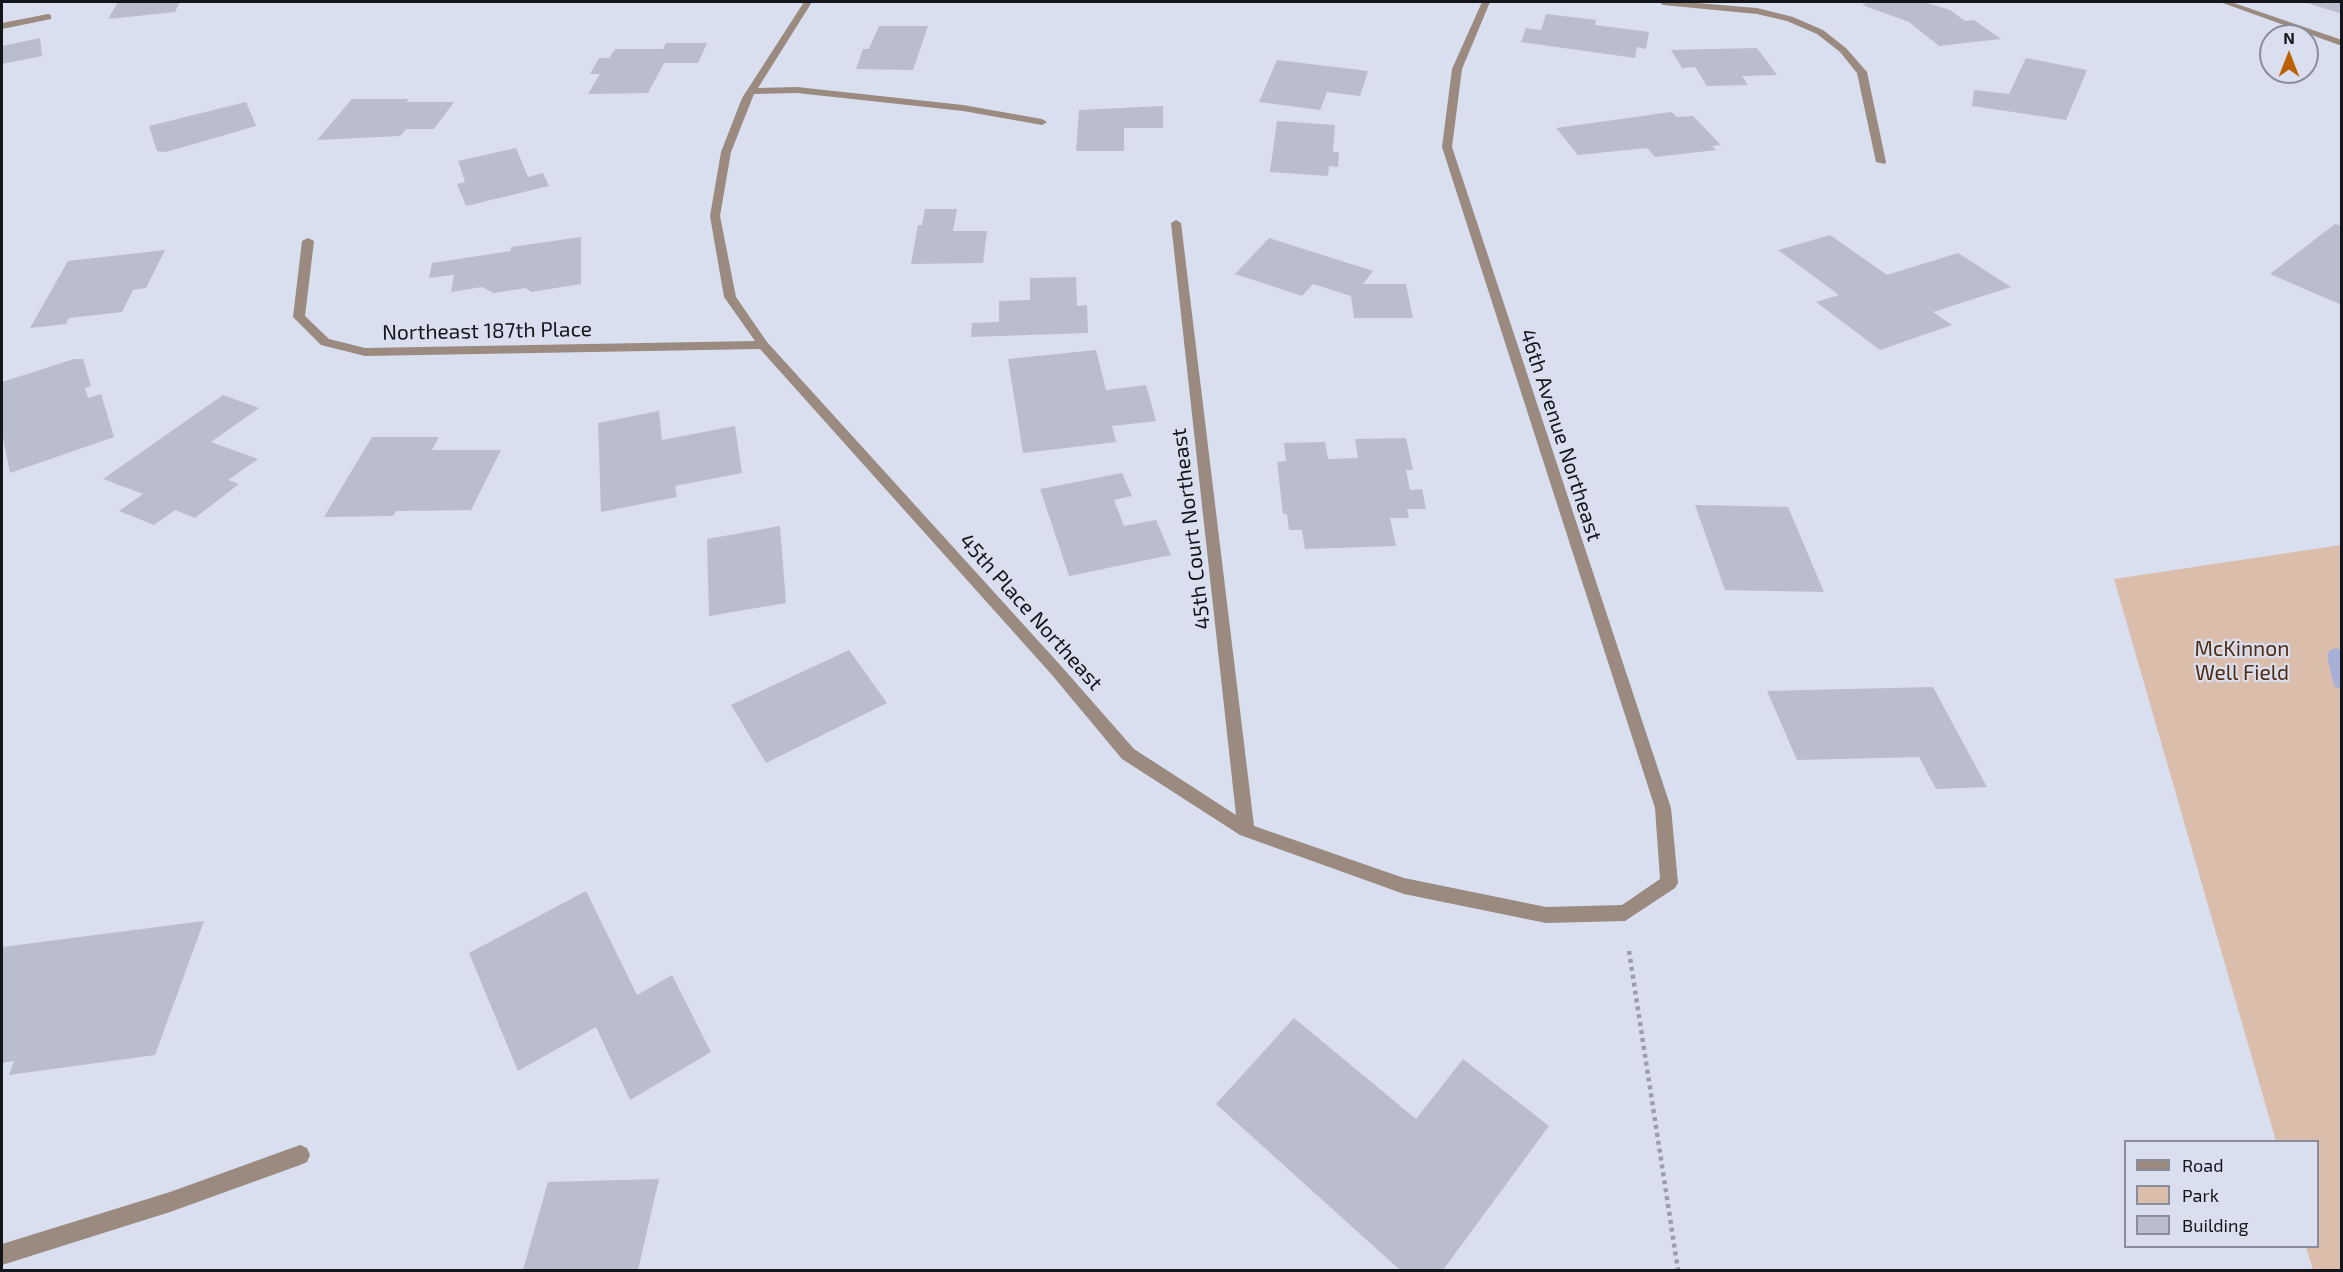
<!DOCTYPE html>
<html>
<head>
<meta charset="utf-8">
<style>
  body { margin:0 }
  #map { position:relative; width:2343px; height:1272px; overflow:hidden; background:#dadff0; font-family:"Exo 2",sans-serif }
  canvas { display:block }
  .frame { position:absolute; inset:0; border:3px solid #13151a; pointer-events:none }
  .legend { position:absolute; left:2124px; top:1140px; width:195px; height:108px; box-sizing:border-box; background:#dadff0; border:2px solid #8a8e9a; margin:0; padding:8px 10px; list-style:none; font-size:18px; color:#13151a }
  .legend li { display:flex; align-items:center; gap:12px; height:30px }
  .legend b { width:30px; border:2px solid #8a8e9a }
  .north { position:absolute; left:2259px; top:24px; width:60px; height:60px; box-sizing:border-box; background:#dadff0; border:2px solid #8a8e9a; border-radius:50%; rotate:0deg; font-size:16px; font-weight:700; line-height:24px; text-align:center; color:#13151a }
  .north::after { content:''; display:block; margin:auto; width:21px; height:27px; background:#bb6003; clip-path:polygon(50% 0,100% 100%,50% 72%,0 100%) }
</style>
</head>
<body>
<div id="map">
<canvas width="2343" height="1272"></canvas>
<div class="frame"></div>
<ul class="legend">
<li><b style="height:8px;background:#9a8a7f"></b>Road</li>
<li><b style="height:16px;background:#dabdab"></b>Park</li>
<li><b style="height:16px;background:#b9bdcd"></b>Building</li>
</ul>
<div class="north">N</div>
</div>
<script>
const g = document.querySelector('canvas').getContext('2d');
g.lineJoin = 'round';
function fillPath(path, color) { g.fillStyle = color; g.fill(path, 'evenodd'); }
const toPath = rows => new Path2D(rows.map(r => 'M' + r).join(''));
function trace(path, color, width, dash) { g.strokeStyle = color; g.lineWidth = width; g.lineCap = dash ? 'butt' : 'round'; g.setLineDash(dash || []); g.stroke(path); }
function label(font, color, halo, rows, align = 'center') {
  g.font = font + ' "Exo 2",sans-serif'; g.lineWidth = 4.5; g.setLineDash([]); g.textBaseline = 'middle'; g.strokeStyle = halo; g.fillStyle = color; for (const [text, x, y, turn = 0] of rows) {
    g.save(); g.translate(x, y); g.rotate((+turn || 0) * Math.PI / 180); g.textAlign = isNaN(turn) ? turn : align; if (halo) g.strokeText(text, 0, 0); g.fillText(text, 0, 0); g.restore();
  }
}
fillPath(toPath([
  [2341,545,2342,1270,2313,1270,2306,1247,2318,1246,2318,1142,2276,1141,2114,579]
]), '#dabdab');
fillPath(toPath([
  [2336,648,2342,650,2342,689,2335,687,2333,682,2327,655,2330,650,2336,648]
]), '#a7b1d8');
fillPath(toPath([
  [118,2,180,2,175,12,108,19],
  [1869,2,1924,2,1950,10,1965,21,1974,20,2001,39,1939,46,1909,22,1862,5],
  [2304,2,2342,2,2342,14],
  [1546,14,1596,20,1595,25,1649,32,1646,49,1637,47,1635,58,1521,42,1526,28,1541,30],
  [879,26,928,26,913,70,856,69,863,49,869,49],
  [40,38,42,56,2,64,2,46],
  [666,43,707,43,698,63,664,63,648,93,588,94,600,74,590,74,599,58,609,58,615,49,663,49],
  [1757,48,1777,75,1742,76,1748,85,1707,86,1695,67,1682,68,1671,50],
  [2026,58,2087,70,2066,120,1972,106,1974,90,2009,94],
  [1277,60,1368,71,1360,96,1327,92,1320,110,1259,102],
  [352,99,409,99,406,102,454,102,434,129,406,129,400,136,317,140],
  [246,102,256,126,166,152,157,151,149,126],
  [1163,106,1163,128,1124,128,1124,151,1076,151,1079,110],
  [1671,112,1677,117,1693,116,1721,145,1712,146,1716,150,1655,157,1647,148,1578,155,1556,128],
  [1277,121,1335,125,1333,152,1339,152,1338,167,1329,166,1328,176,1270,172],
  [516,148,528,177,543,173,549,186,466,206,457,184,465,182,458,161],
  [925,209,957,209,953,231,987,231,983,263,911,264,918,225,922,225],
  [2335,224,2342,226,2342,305,2270,274],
  [1830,235,1887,275,1958,253,2011,287,1933,312,1952,325,1880,350,1816,302,1839,295,1778,250],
  [581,237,581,284,531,292,526,288,494,293,482,287,451,292,454,275,429,278,432,263,511,251,511,247],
  [1269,238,1373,271,1363,284,1406,284,1413,318,1354,318,1351,296,1313,284,1302,296,1235,274],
  [165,250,146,288,133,290,122,312,69,318,66,324,30,328,68,261],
  [1076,277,1077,306,1087,305,1088,333,971,337,972,323,999,322,999,301,1030,300,1030,278],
  [1096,350,1106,390,1146,385,1156,421,1112,426,1116,442,1023,453,1008,359],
  [74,359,83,359,91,386,85,388,88,398,101,394,114,437,10,473,2,433,2,382],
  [223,395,259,408,211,442,258,459,228,480,239,484,195,518,175,510,154,525,119,511,143,494,103,479],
  [659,411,662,440,735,426,742,473,675,486,677,497,601,512,598,423],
  [372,437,439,437,432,450,501,450,471,510,396,511,393,516,324,517],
  [1406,438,1413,470,1406,470,1410,490,1422,489,1426,509,1407,509,1409,518,1390,518,1396,546,1305,549,1302,530,1289,530,1287,514,1283,514,1277,462,1286,461,1284,443,1325,442,1328,459,1358,458,1355,439],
  [1122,473,1132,496,1114,500,1124,526,1156,520,1171,555,1069,576,1040,489],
  [1695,505,1788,507,1824,592,1725,590],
  [780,526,786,603,709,616,707,539],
  [849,650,887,703,766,763,731,705],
  [1933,687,1987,787,1936,789,1919,757,1797,760,1767,691],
  [586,891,637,995,672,975,711,1052,630,1100,596,1027,518,1071,469,953],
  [204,921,155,1055,9,1075,14,1061,2,1063,2,947],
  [1294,1018,1416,1119,1463,1059,1549,1126,1443,1270,1400,1270,1216,1104],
  [659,1179,638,1270,523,1270,548,1182]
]), '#b9bdcd');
trace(toPath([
  [1629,951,1678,1270]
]), '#9a9eab', 4.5, [4, 4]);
fillPath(toPath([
  [804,2,812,2,758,88,797,87,963,105,1042,119,1047,122,1042,125,963,111,797,93,754,94,731,152,720,216,736,297,767,342,1062,667,1134,749,1236,815,1171,223,1176,220,1181,223,1254,826,1404,878,1546,907,1622,905,1660,879,1655,808,1442,147,1452,69,1482,2,1490,2,1462,69,1452,147,1671,808,1678,883,1675,888,1625,921,1546,923,1404,894,1240,835,1122,759,1052,675,760,349,365,356,321,345,293,317,302,241,308,238,314,241,305,316,329,339,365,348,755,341,724,297,710,216,721,152,742,98,804,2],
  [1659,2,1685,2,1757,8,1793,17,1823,30,1846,48,1867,72,1886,162,1885,164,1876,162,1857,73,1840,52,1817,34,1787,21,1757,14,1663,5,1659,2],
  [2220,2,2231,2,2342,40,2342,46,2220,2],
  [48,14,51,15,51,19,2,29,2,23,48,14],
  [300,1145,307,1148,310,1155,307,1162,300,1165,170,1212,2,1265,2,1244,170,1192,300,1145]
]), '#9a8a7f');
label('21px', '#13151a', '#dadff0', [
  ["Northeast 187th Place",487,331,-1],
  ["46th Avenue Northeast",1561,435,72],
  ["45th Court Northeast",1191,529,-97],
  ["45th Place Northeast",1031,612,48]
]);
label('21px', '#512b0e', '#dadff0', [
  ["McKinnon",2242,649],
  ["Well Field",2242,673]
]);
</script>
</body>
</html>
